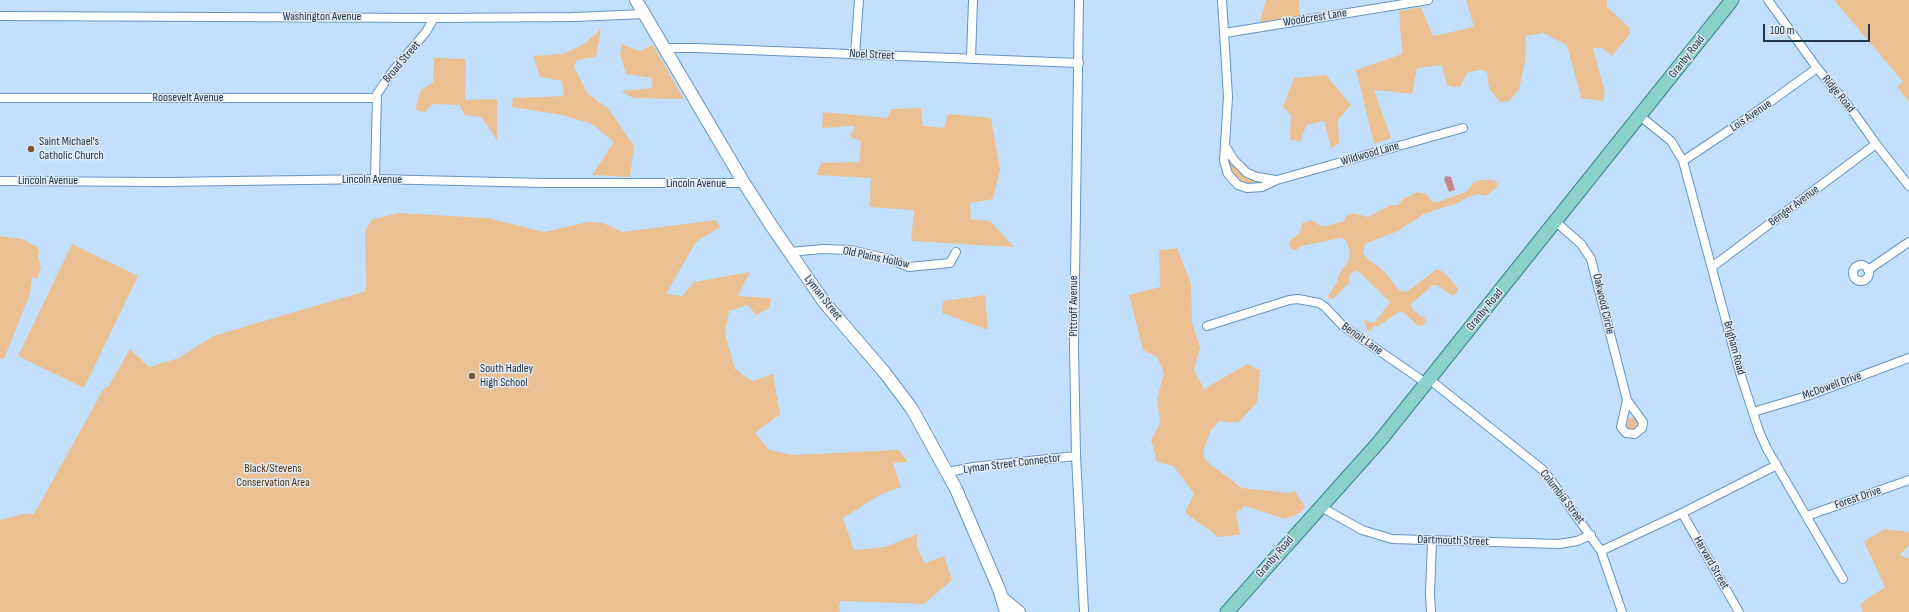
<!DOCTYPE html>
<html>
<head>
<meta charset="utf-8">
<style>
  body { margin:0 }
  #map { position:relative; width:1909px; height:612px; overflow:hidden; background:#c2dffd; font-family:"Sofia Sans Condensed",sans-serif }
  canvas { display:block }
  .scale { position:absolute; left:1763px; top:24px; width:107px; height:18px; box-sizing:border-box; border:2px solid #23374a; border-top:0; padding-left:5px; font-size:12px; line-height:14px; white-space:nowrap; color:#23374a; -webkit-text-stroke:3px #e0eaf4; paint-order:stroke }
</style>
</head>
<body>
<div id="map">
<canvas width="1909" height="612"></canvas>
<div class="scale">100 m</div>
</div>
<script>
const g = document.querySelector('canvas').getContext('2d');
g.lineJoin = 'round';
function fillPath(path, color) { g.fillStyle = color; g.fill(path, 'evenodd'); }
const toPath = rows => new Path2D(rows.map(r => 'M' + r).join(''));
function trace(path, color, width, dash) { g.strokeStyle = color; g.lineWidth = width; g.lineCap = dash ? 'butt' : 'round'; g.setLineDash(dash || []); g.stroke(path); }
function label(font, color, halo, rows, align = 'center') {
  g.font = font + ' "Sofia Sans Condensed",sans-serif'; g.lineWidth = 3; g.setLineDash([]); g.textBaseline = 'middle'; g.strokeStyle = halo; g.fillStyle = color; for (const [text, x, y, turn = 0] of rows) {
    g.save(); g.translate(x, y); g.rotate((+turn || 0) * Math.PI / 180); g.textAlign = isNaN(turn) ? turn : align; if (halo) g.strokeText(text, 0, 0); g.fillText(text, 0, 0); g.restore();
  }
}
fillPath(toPath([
  [1266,0,1299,0,1300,16,1260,22],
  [1466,0,1607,0,1607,7,1630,28,1630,34,1612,56,1602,48,1593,48,1605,92,1603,101,1581,98,1567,45,1543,33,1526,36,1525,62,1519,89,1509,101,1500,102,1489,88,1487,72,1482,70,1468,72,1460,87,1453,87,1447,85,1442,65,1417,68,1412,94,1374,90,1391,138,1374,144,1356,70,1402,54,1399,11,1421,7,1433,36,1474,27],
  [1834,0,1909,0,1909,102,1897,87,1903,82],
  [601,29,596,57,577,60,574,67,588,94,608,108,634,146,630,177,592,175,614,142,592,124,562,115,512,107,513,98,564,96,562,81,540,77,533,56,563,54,584,44],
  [622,44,639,51,653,45,684,99,633,98,621,91,652,88,652,78,626,74,620,54],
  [434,58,466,59,465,100,497,99,497,140,481,117,465,115,459,105,433,104,423,113,415,109,421,90,433,82],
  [1326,75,1351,105,1338,120,1339,143,1331,148,1324,121,1306,125,1301,141,1290,140,1291,115,1283,107,1294,78],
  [921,108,923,126,944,128,948,114,991,118,1000,170,993,199,970,203,971,219,990,221,1014,247,911,241,914,210,869,207,871,178,816,175,821,163,859,162,861,141,850,137,855,126,822,128,823,112,887,118,891,109],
  [1228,160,1229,160,1259,181,1259,184,1245,185,1231,175],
  [1482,180,1494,180,1498,184,1496,188,1486,196,1479,194,1468,197,1458,203,1424,214,1398,231,1365,244,1363,253,1370,261,1383,270,1400,291,1403,292,1408,291,1437,269,1445,273,1457,287,1458,290,1455,295,1451,295,1437,285,1433,285,1411,304,1413,310,1420,316,1425,317,1426,322,1422,326,1417,325,1403,312,1399,312,1380,325,1377,327,1375,325,1370,331,1367,330,1364,320,1374,323,1390,302,1357,270,1350,274,1349,283,1333,299,1329,298,1328,296,1337,282,1339,274,1348,262,1350,253,1346,240,1340,238,1302,246,1296,250,1293,250,1289,245,1289,242,1300,232,1302,223,1312,220,1322,227,1344,221,1346,216,1354,213,1368,217,1391,205,1398,205,1403,199,1418,192,1426,194,1432,201,1437,202,1466,192,1474,182],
  [398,213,488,218,544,232,588,222,603,223,623,232,716,220,720,227,696,242,666,294,682,296,694,282,750,272,738,296,771,298,770,308,756,315,748,305,729,311,725,334,735,369,752,381,773,374,780,414,755,433,769,450,793,455,899,450,908,462,893,463,901,487,880,495,843,518,854,550,885,547,917,534,917,548,925,563,944,556,952,580,924,604,841,601,839,607,840,612,0,612,0,520,23,514,34,514,104,388,108,387,130,349,149,367,179,358,213,336,366,291,365,232,371,220],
  [0,236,22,239,36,246,39,251,38,257,41,268,37,279,32,277,30,294,4,359,0,359],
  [72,244,138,276,84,388,18,356],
  [1177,248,1191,283,1192,322,1200,347,1194,370,1204,389,1247,364,1260,370,1258,398,1256,404,1238,423,1219,421,1211,430,1204,449,1204,457,1209,463,1242,488,1289,493,1295,491,1305,507,1300,513,1285,519,1245,506,1236,513,1240,535,1219,537,1185,513,1194,493,1173,466,1157,462,1151,440,1160,423,1157,399,1164,373,1157,357,1143,350,1129,295,1160,287,1159,250],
  [985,295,988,330,942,313,943,301],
  '1626 424a6 6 0 1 1 12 0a6 6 0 1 1-12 0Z',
  [1884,529,1909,532,1909,545,1900,555,1909,559,1909,612,1863,612,1860,604,1885,587,1864,542]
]), '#eac093');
fillPath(toPath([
  [1446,176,1451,177,1455,190,1449,192,1444,179]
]), '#c5848f');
const street = toPath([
  [1079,0,1074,347,1076,456,1084,612],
  [1222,0,1228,97,1224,161,1228,174,1238,185,1247,188,1262,187,1277,180,1463,128],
  [1768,0,1817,68,1854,113,1876,144,1909,186],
  [0,16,434,18,574,17,644,14],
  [1225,33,1428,0],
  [664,48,697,48,1079,63],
  [855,54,859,0],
  [971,59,973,0],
  [0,98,376,98],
  [1640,116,1671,141,1683,161,1740,373,1759,431,1767,449,1843,579],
  [1226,147,1234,160,1247,173,1257,177,1276,180],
  [1683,161,1752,115,1817,68],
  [375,179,377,94,392,72,426,32,434,18],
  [0,181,165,182,375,179,544,183,744,183],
  [1556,222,1581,244,1591,259,1627,400],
  [790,252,823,249,851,250,889,259,909,267,950,263,956,252],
  '1853 273a8 8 0 1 1 16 0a8 8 0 1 1-16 0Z',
  [1712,267,1876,144],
  [1868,270,1909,242],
  [1207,326,1289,300,1298,299,1319,303,1325,307,1343,326,1426,383],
  [1429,379,1543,470,1550,479,1601,551,1622,612],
  [1627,400,1643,422,1642,428,1635,434,1626,433,1621,427,1627,400],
  [1753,412,1807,396,1909,358],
  [948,472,973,467,1076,456],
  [1321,507,1362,530,1392,539,1559,544,1577,541,1591,535],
  [1682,513,1739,612],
  [1807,516,1909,480],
  [1601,551,1682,513,1777,465],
  [1431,612,1430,594,1432,541]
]);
const secondary = toPath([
  [636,0,744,183,771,225,824,302,885,373,912,409,956,489,999,589,1006,612],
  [1002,598,1019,612]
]);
const primary = toPath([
  [1227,612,1379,442,1732,0]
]);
trace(street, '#6594c2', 10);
trace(secondary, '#6594c2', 14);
trace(primary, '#368687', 15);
trace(street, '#fff', 8);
trace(secondary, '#fff', 12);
trace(primary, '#8cd0cb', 13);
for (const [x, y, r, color] of [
  [31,149,4,"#79572f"],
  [472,376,4,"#79572f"]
]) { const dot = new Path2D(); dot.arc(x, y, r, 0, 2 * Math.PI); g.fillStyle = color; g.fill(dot); trace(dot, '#e0eaf4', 1.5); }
label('12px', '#23374a', '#e0eaf4', [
  ["Washington Avenue",322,17],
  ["Woodcrest Lane",1315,18,-9],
  ["Noel Street",872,55,3],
  ["Granby Road",1687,57,-52],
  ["Broad Street",402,62,-50],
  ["Ridge Road",1838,94,51],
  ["Roosevelt Avenue",188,98],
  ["Lois Avenue",1751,116,-34],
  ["Wildwood Lane",1370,154,-16],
  ["Lincoln Avenue",372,180],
  ["Lincoln Avenue",48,181],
  ["Lincoln Avenue",696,184],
  ["Benger Avenue",1794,206,-37],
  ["Old Plains Hollow",876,258,12],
  ["Lyman Street",823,298,52],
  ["Oakwood Circle",1603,304,77],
  ["Pittroff Avenue",1074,306,-90],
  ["Granby Road",1485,310,-51],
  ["Benoit Lane",1362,339,35],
  ["Brigham Road",1734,348,75],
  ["McDowell Drive",1832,386,-20],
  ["Lyman Street Connector",1012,464,-7],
  ["Columbia Street",1562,497,52],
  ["Forest Drive",1858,498,-19],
  ["Dartmouth Street",1453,541,2],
  ["Granby Road",1275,557,-49],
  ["Harvard Street",1711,563,60]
]);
label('12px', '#23374a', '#e0eaf4', [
  ["Saint Michael's",39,142],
  ["Catholic Church",39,156],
  ["South Hadley",480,369],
  ["High School",480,383]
], 'left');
label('12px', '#52350f', '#e0eaf4', [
  ["Black/Stevens",273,469],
  ["Conservation Area",273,483]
]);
</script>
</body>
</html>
